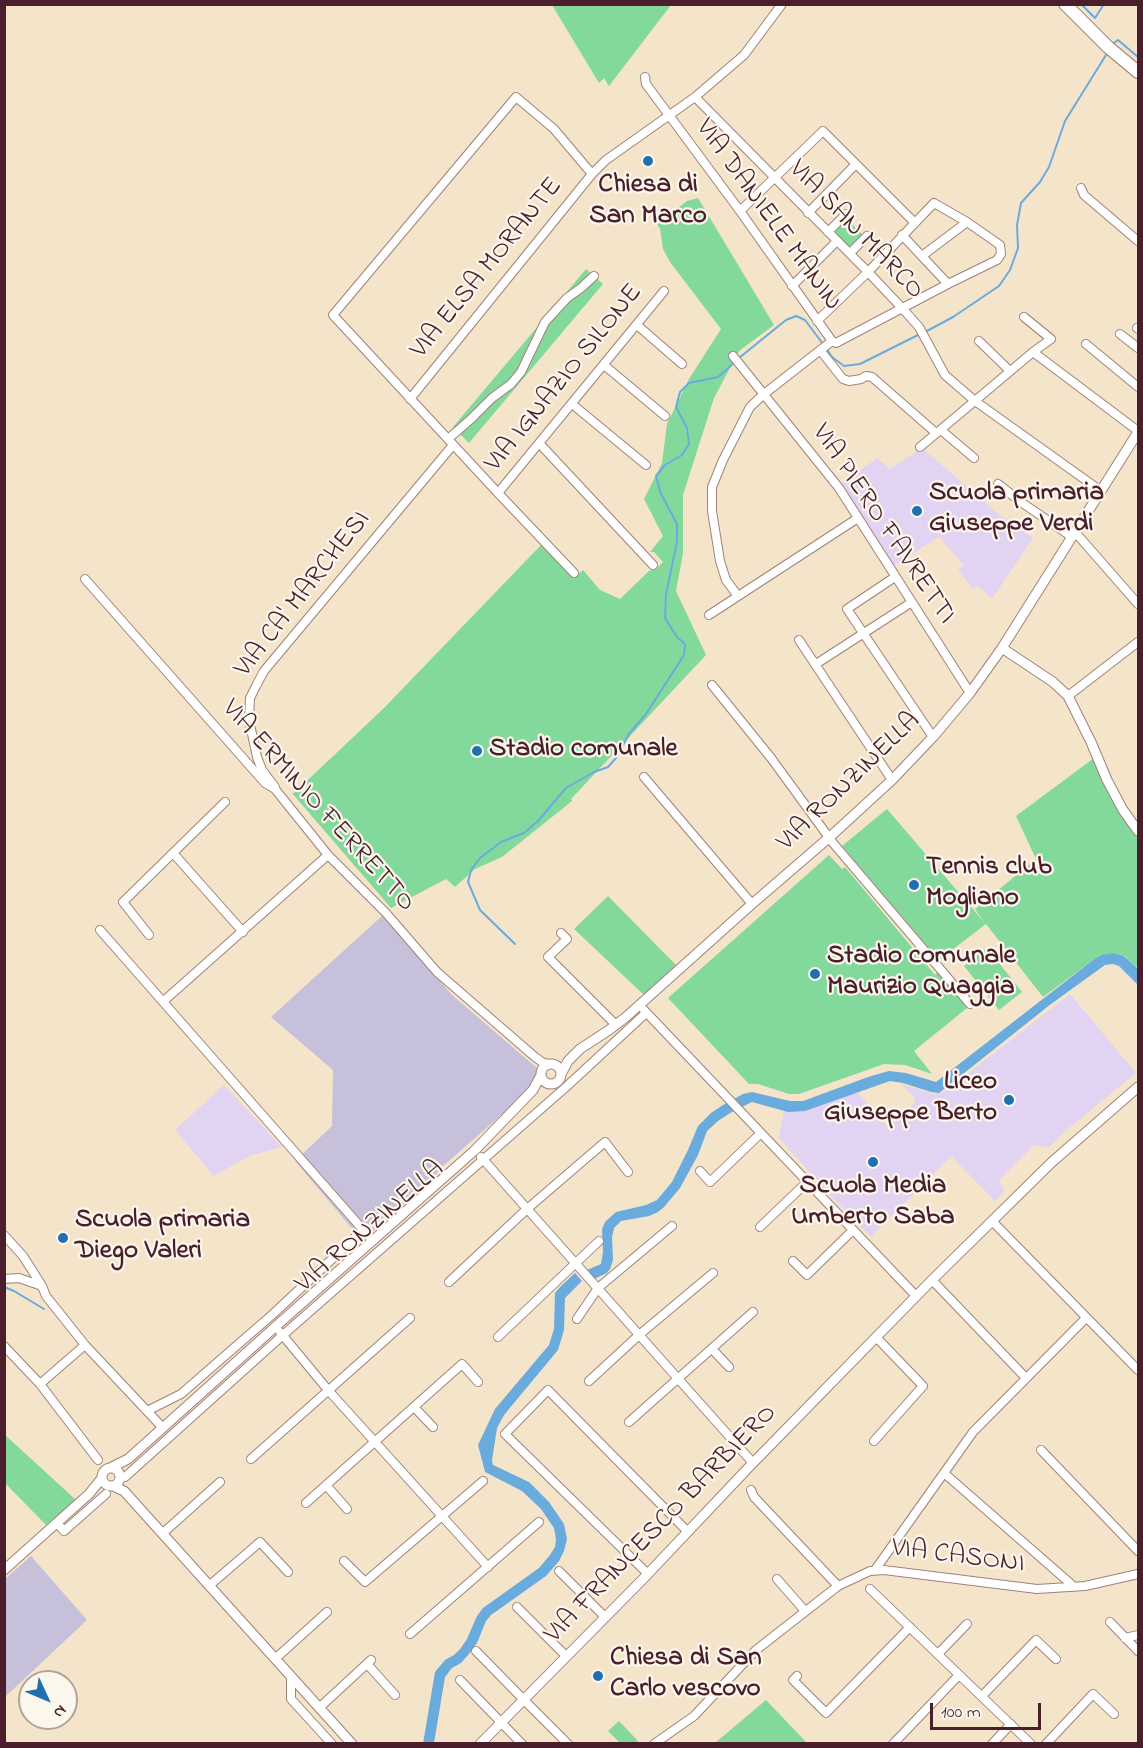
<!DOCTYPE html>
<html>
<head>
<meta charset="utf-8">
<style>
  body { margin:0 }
  #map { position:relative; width:1143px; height:1748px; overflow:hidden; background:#f4e4c9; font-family:"Indie Flower",sans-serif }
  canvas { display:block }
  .frame { position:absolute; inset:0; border:6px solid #4a1f2b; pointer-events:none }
  .north { position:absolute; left:18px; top:1670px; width:60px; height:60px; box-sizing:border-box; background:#fbf7ec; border:2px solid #b4a19f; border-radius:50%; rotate:134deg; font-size:16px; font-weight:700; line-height:24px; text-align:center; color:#4a1f2b }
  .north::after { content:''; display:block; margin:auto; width:21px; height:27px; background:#1f6fb2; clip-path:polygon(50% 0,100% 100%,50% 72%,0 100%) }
  .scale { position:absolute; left:930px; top:1703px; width:111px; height:27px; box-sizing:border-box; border:3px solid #4a1f2b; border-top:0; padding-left:8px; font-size:18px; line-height:21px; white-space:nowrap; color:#4a1f2b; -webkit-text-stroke:4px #fbf7ec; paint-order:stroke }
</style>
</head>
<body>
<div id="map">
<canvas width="1143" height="1748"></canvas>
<div class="frame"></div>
<div class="north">N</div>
<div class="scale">100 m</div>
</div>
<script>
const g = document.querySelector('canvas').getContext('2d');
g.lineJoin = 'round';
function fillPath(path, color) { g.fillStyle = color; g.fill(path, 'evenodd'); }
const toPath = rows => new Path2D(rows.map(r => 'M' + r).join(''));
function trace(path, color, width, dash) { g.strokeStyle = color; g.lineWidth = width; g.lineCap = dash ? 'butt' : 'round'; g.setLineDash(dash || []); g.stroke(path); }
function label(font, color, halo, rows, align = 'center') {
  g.font = font + ' "Indie Flower",sans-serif'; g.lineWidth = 4.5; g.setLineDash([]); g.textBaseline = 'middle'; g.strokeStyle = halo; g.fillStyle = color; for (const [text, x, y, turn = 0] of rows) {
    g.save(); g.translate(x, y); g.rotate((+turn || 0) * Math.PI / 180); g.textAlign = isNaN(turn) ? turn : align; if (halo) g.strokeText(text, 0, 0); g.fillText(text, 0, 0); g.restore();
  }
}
fillPath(toPath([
  [922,448,996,512,1033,538,992,599,978,586,973,589,958,570,964,565,944,543,940,536,894,566,839,486,877,458,890,469],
  [1070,994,1136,1073,1069,1128,1048,1148,1034,1145,999,1180,1004,1192,995,1201,951,1156,871,1237,832,1197,779,1138,784,1110,856,1091,889,1128,915,1102,914,1097,901,1084,934,1094,944,1092],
  [224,1085,282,1147,251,1155,214,1176,175,1130]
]), '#e3d3f2');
fillPath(toPath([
  [383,915,452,995,538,1069,540,1081,442,1167,428,1183,364,1239,360,1238,295,1161,332,1126,333,1070,271,1017],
  [31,1556,87,1620,5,1697,5,1579]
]), '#c6c0da');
fillPath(toPath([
  [552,5,671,5,609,86,604,78,599,83],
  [698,198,774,325,739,351,714,398,683,495,683,553,676,591,706,655,571,799,572,801,502,857,475,869,455,887,446,879,391,908,292,793,294,793,383,709,542,544,574,578,583,570,600,590,620,599,649,571,656,569,663,562,654,552,650,552,663,536,644,499,662,463,667,424,689,379,721,329,670,262,663,249,660,229,657,224,687,201],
  [846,218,864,236,850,250,832,231],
  [586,269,603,284,469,443,453,427],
  [1094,758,1104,781,1128,825,1138,838,1138,965,1136,967,1125,956,1114,953,1093,960,1043,997,986,924,939,960,842,846,887,809,984,922,975,909,1036,859,1016,816],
  [829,855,842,869,845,867,935,975,938,972,967,1008,914,1051,932,1074,905,1065,884,1064,799,1094,789,1094,758,1084,749,1084,668,998],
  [608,896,676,965,644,995,574,929],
  [987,948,1022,992,999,1010,964,966],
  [4,1434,76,1500,46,1525,5,1483],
  [766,1700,807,1743,715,1743],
  [619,1721,638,1741,635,1743,620,1743,608,1731]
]), '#83d99c');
fillPath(toPath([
  [1114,953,1124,956,1138,969,1138,985,1119,966,1113,964,1105,965,1051,1004,939,1093,931,1092,903,1083,890,1081,805,1111,788,1112,752,1102,730,1113,718,1121,707,1131,698,1155,680,1188,664,1207,658,1212,649,1216,621,1221,614,1228,612,1237,613,1260,610,1269,607,1273,594,1279,587,1270,601,1264,603,1252,602,1229,605,1222,616,1212,646,1205,657,1200,672,1182,688,1150,698,1126,711,1113,723,1105,743,1094,752,1092,790,1101,803,1101,868,1077,889,1071,906,1073,936,1082,1093,960,1102,955],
  [575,1273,582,1281,565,1298,564,1330,558,1350,504,1415,497,1428,492,1460,493,1465,529,1482,549,1502,564,1524,567,1539,564,1551,559,1561,546,1576,491,1615,486,1621,477,1643,469,1654,461,1663,452,1668,445,1677,434,1743,423,1744,435,1672,445,1660,454,1655,461,1648,467,1639,477,1616,483,1608,539,1568,550,1555,555,1547,556,1539,554,1528,541,1509,522,1491,485,1472,478,1445,495,1409,549,1345,554,1329,555,1293,560,1287]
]), '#6aabde');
trace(toPath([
  [1081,4,1095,18,1104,4],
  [1114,43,1118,40,1138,57],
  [925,332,953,317,999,286,1010,270,1018,248,1017,225,1021,203,1040,182,1049,167,1065,121,1106,55],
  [826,348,832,357,844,366,860,364,920,334],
  [739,358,786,320,796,316,805,320,823,344],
  [515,944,480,910,468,882,471,870,480,858,501,842,524,833,538,821,566,788,594,772,608,767,616,758,629,734,646,714,684,655,685,644,677,637,665,618,666,594,677,542,677,524,661,494,656,476,665,465,682,455,689,444,687,428,676,407,680,392,689,383,718,377,735,362],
  [4,1287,14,1291,44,1309]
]), '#6aabde', 2);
const minor = toPath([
  [645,77,646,84,740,211,832,341],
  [695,97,868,272,902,308,919,327,945,375,975,401,1101,491],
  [1081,188,1084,195,1138,241],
  [740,211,823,131,915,223],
  [808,213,856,164],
  [828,232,846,214],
  [902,235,948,284],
  [850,253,867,236],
  [922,256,967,222],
  [792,286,837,241],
  [1024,317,1051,339,1033,352],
  [637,325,682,364],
  [1137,328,1138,329],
  [1120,334,1138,348],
  [979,341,1010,371],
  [1086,344,1138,387],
  [820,350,843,379,849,381,861,379,866,376,872,377,936,433],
  [733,356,839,488,970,693],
  [604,365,665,416],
  [410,399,592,174,606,160,695,97,744,55,782,4],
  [572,404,646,465],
  [941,430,974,458],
  [448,439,471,419,492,398,511,384,521,372,545,322,567,298,581,288,594,276],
  [539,443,653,565],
  [920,447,1033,352,1138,431],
  [998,484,1021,502,1072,537],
  [498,493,664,291],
  [1075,532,1138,604],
  [574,573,498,493,333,315,516,97,554,129,592,174],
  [895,577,847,609,933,737],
  [85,579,265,783,275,789,328,855,386,913,437,972,535,1057,542,1062,549,1064],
  [738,596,726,580,720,561,712,511,712,487,723,460,750,407,764,394,832,341,836,343,948,284,997,260,1001,254,1000,245,967,222,934,203,868,272,817,321],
  [709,615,858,518],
  [799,640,892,780],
  [816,664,912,602],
  [712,685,771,758,833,843,970,1004],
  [1068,696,1138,642],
  [644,777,752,904],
  [275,787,262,770,257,757,249,720,250,698,256,686,264,671,453,445],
  [173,853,243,932],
  [100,930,372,1240],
  [561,933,567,939,548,957,616,1025],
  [149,935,123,902,225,802],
  [166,999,328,855],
  [644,1010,916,1296],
  [481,1157,753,1463],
  [700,1171,710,1182,761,1133],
  [992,1221,1138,1370],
  [760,1227,807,1182],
  [4,1235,23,1256,42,1286],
  [793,1261,807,1275,853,1230],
  [4,1279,19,1278,42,1286,46,1296,85,1345,163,1428],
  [932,1280,1026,1378],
  [449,1282,527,1209,605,1142,628,1172],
  [577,1319,598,1288,672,1226],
  [280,1332,328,1390,488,1567],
  [498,1337,599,1241],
  [4,1346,40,1384,98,1460],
  [712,1349,729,1367],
  [589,1381,639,1335,713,1273],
  [40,1384,85,1345],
  [414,1407,433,1427],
  [147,1411,181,1394,273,1314,363,1230],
  [629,1422,753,1312],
  [874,1441,923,1386,876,1337],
  [1041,1450,1138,1551],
  [251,1459,410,1318],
  [944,1473,1071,1584,1072,1587],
  [125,1477,283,1335,566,1087,646,1013],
  [326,1485,347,1509],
  [751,1490,754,1497,838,1586],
  [306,1503,462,1364,478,1382],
  [57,1523,64,1531,106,1494],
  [163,1533,220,1482],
  [344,1561,365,1582,483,1481],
  [875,1570,973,1432,1086,1318],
  [559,1571,605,1617],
  [648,1574,505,1434,548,1390,688,1532],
  [777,1579,805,1611],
  [210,1585,260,1542,288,1572],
  [870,1589,1031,1744],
  [517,1607,566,1656],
  [1110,1622,1138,1651],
  [410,1634,539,1522],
  [1125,1638,1138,1635],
  [476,1651,523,1699,568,1744],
  [938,1654,967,1624],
  [275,1659,327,1612],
  [368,1665,395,1695],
  [797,1676,793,1680,826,1713,910,1627],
  [291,1677,291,1699,332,1744],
  [460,1680,522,1744],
  [982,1696,1036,1640,1056,1659],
  [319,1708,371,1660],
  [654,1744,694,1716,756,1650,838,1586,870,1571,884,1570,1037,1589,1085,1586,1138,1574],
  [893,1744,959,1675],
  [992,1744,1011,1724],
  [1046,1744,1093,1694,1114,1714]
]);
const tertiary = toPath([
  [1002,648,1053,682,1068,696,1091,742,1107,780,1123,810,1138,831],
  '541 1074a10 10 0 1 1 20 0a10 10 0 1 1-20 0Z',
  [561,1074,568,1061,580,1049,609,1030,626,1017,752,904,832,835,892,780,933,737,970,693,1002,648,1138,432],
  [112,1467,128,1459,275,1327,475,1150,533,1090,541,1075],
  '102 1477a9 9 0 1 1 18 0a9 9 0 1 1-18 0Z',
  [113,1486,124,1491,352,1744],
  [4,1570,89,1494,102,1478],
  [480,1744,644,1578,750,1466,932,1280,1052,1162,1138,1087]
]);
const primary = toPath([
  [1065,4,1108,47,1138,72]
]);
trace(minor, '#9f827a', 10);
trace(tertiary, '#9f827a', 11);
trace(primary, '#9f827a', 14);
trace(minor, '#fff', 8);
trace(tertiary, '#fff', 9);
trace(primary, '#fff', 12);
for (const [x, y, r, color] of [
  [648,161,6,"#1f6fb2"],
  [917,511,6,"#1f6fb2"],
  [477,751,6,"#1f6fb2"],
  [914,885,6,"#1f6fb2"],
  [815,974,6,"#1f6fb2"],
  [1009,1100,6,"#1f6fb2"],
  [873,1162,6,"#1f6fb2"],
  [63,1238,6,"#1f6fb2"],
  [598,1676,6,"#1f6fb2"]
]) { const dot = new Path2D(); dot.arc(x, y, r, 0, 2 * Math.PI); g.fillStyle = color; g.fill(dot); trace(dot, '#fbf7ec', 2); }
label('bold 27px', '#4a1f2b', '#fbf7ec', [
  ["Chiesa di",648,187,"center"],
  ["San Marco",648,218,"center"],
  ["Scuola primaria",929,495],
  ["Giuseppe Verdi",929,526],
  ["Stadio comunale",489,751],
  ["Tennis club",926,869],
  ["Mogliano",926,900],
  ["Stadio comunale",827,958],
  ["Maurizio Quaggia",827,989],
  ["Liceo",997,1084,"right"],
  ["Giuseppe Berto",997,1115,"right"],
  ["Scuola Media",873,1188,"center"],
  ["Umberto Saba",873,1219,"center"],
  ["Scuola primaria",75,1222],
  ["Diego Valeri",75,1253],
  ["Chiesa di San",610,1660],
  ["Carlo vescovo",610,1691]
], 'left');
label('27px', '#4a1f2b', '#fbf7ec', [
  ["VIA DANIELE MANIN",767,216,54],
  ["VIA SAN MARCO",855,231,46],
  ["VIA ELSA MORANTE",488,269,-51],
  ["VIA IGNAZIO SILONE",565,379,-51],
  ["VIA PIERO FAVRETTI",882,525,56],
  ["VIA CA' MARCHESI",304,595,-52],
  ["VIA RONZINELLA",850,783,-44],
  ["VIA ERMINIO FERRETTO",317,807,48],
  ["VIA RONZINELLA",371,1228,-41],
  ["VIA FRANCESCO BARBIERO",662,1525,-46],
  ["VIA CASONI",958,1558,7]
]);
</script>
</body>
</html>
